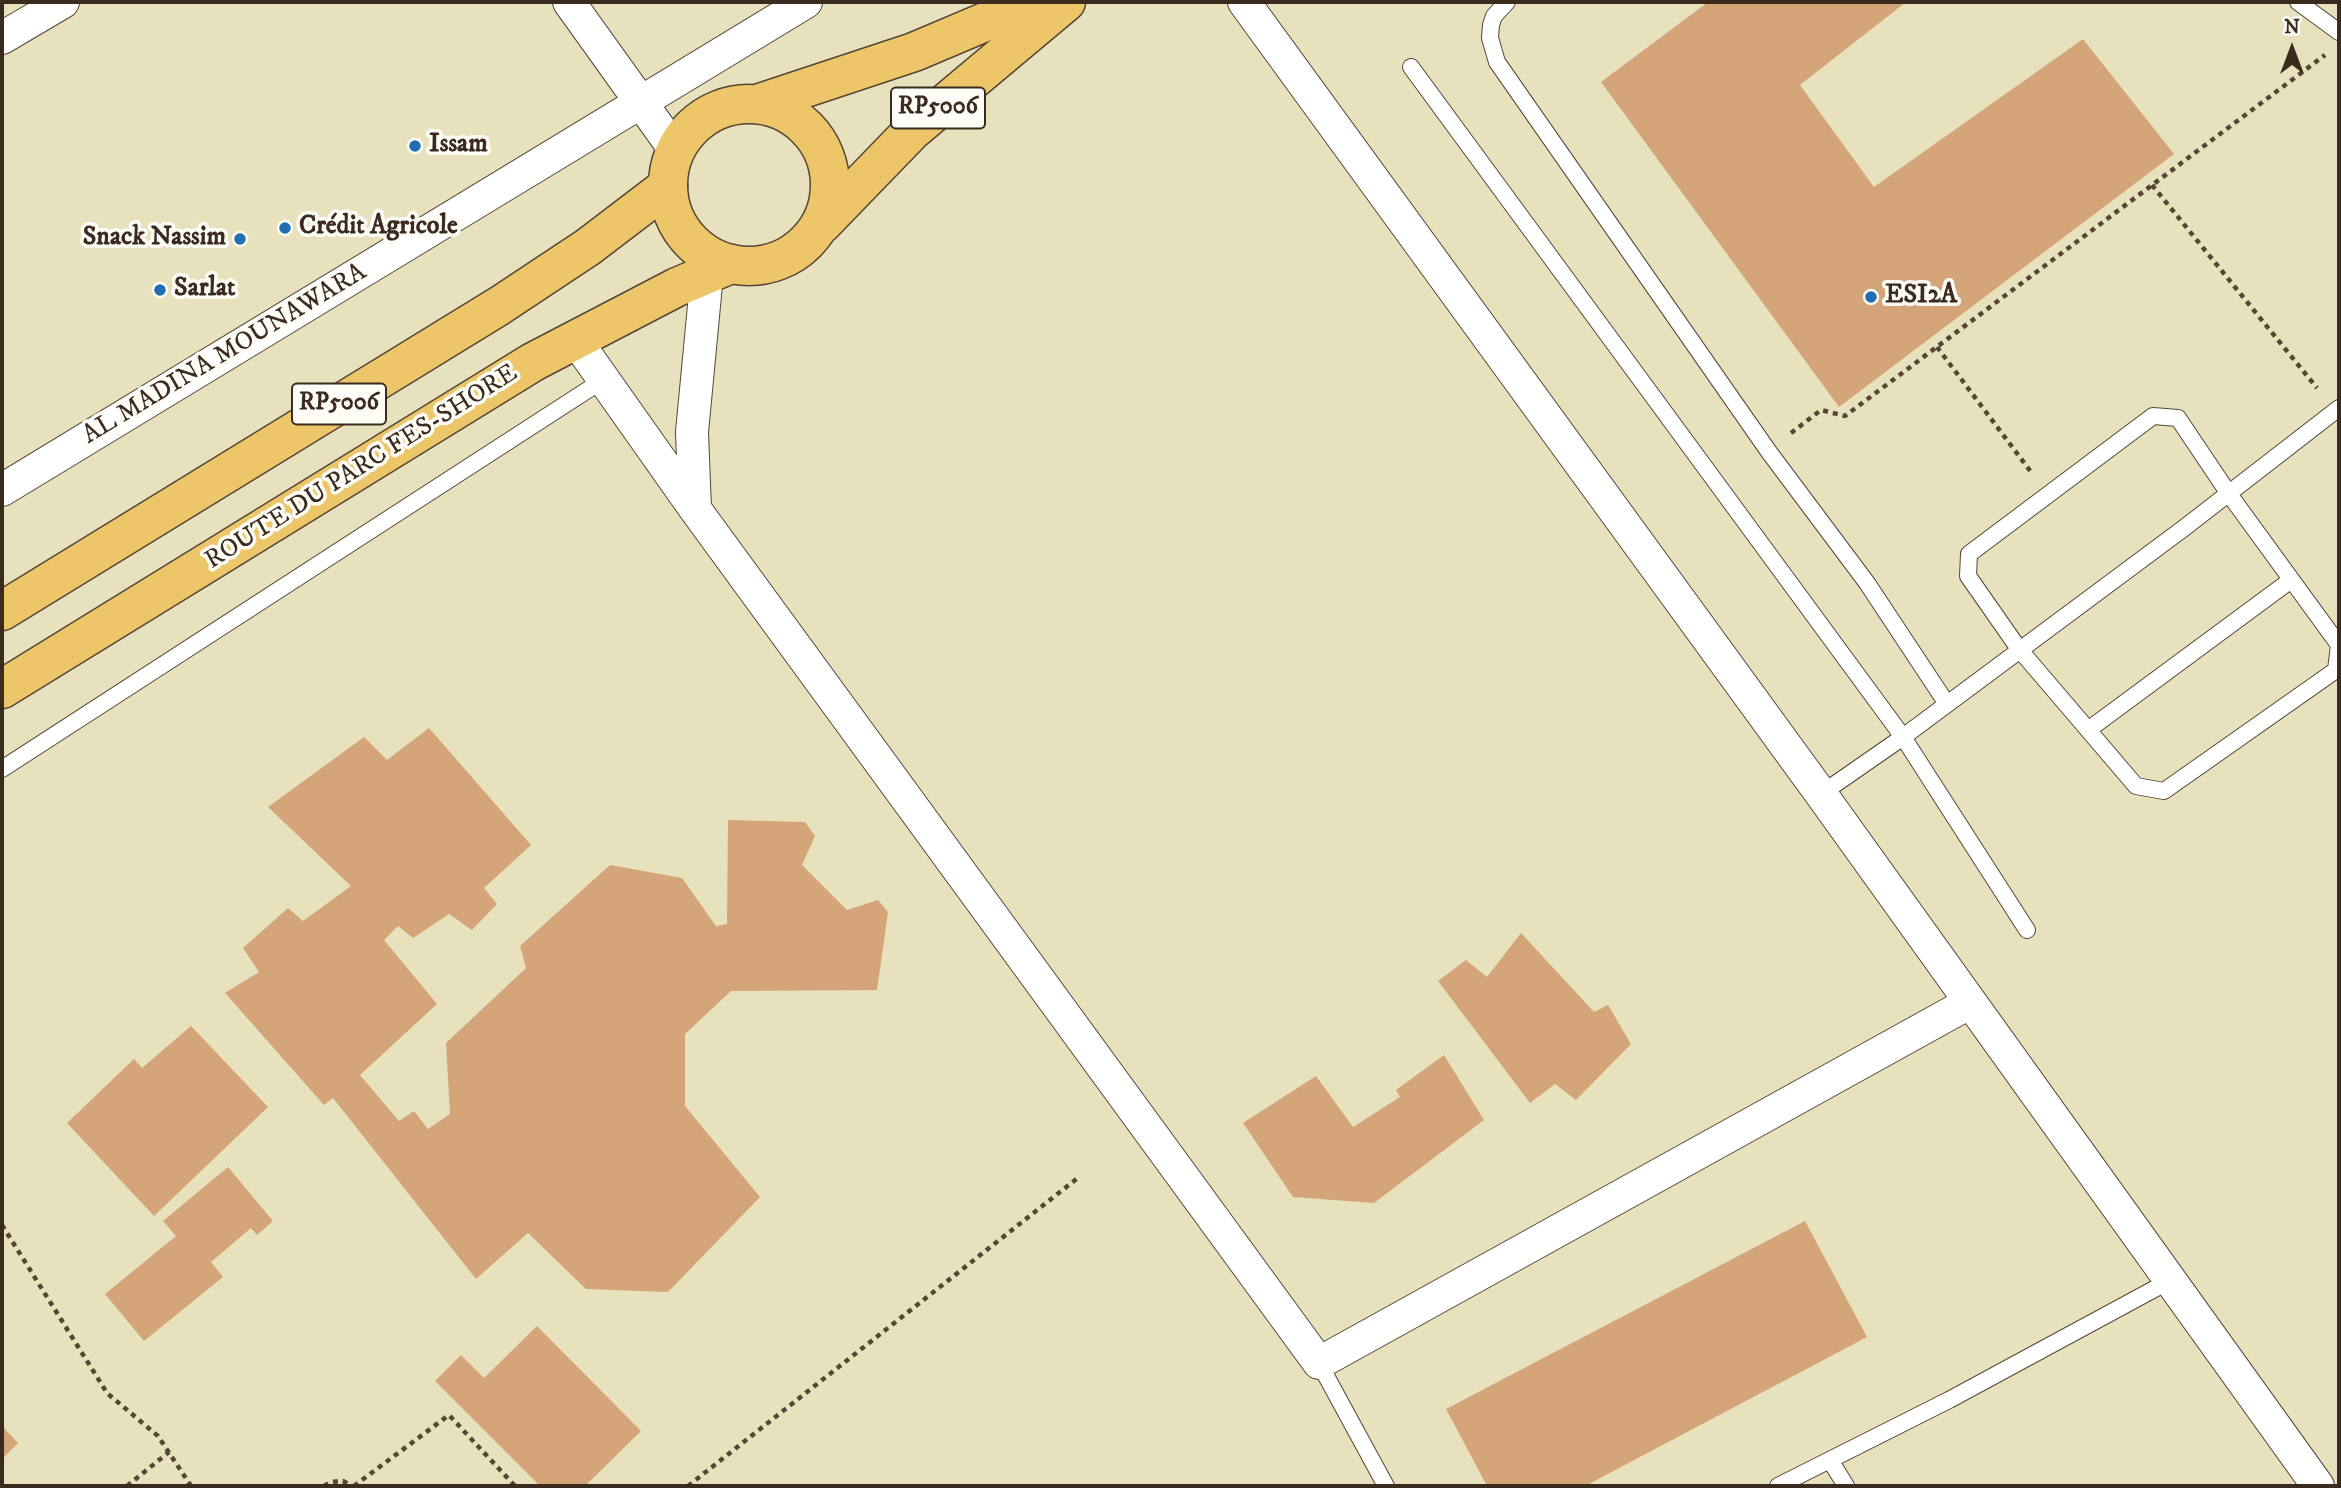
<!DOCTYPE html>
<html>
<head>
<meta charset="utf-8">
<style>
  body { margin:0 }
  #map { position:relative; width:2341px; height:1488px; overflow:hidden; background:#e8e1bd; font-family:"IM FELL DW Pica",serif }
  canvas { display:block }
  .frame { position:absolute; inset:0; border:4px solid #3b2a1e; pointer-events:none }
  .north { position:absolute; left:2257px; top:14px; width:70px; height:70px; -webkit-text-stroke:5px #fdfcf7; paint-order:stroke; rotate:0deg; font-size:19px; font-weight:700; line-height:28px; text-align:center; color:#3b2a1e }
  .north::after { content:''; display:block; margin:auto; width:24px; height:32px; background:#3b2a1e; clip-path:polygon(50% 0,100% 100%,50% 72%,0 100%) }
</style>
</head>
<body>
<div id="map">
<canvas width="2341" height="1488"></canvas>
<div class="frame"></div>
<div class="north">N</div>
</div>
<script>
const g = document.querySelector('canvas').getContext('2d');
g.lineJoin = 'round';
function fillPath(path, color) { g.fillStyle = color; g.fill(path, 'evenodd'); }
const toPath = rows => new Path2D(rows.map(r => 'M' + r).join(''));
function trace(path, color, width, dash) { g.strokeStyle = color; g.lineWidth = width; g.lineCap = dash ? 'butt' : 'round'; g.setLineDash(dash || []); g.stroke(path); }
function label(font, color, halo, rows, align = 'center') {
  g.font = font + ' "IM FELL DW Pica",serif'; g.lineWidth = 7; g.setLineDash([]); g.textBaseline = 'middle'; g.strokeStyle = halo; g.fillStyle = color; for (const [text, x, y, turn = 0] of rows) {
    g.save(); g.translate(x, y); g.rotate((+turn || 0) * Math.PI / 180); g.textAlign = isNaN(turn) ? turn : align; if (halo) g.strokeText(text, 0, 0); g.fillText(text, 0, 0); g.restore();
  }
}
fillPath(toPath([
  [1708,2,1906,2,1800,85,1874,187,2083,39,2174,154,1839,407,1601,82],
  [429,728,531,845,484,888,497,904,472,930,449,914,413,938,398,926,384,940,437,1004,360,1075,399,1121,414,1111,428,1129,450,1114,446,1043,526,968,520,946,610,865,682,878,716,926,727,924,728,820,805,822,815,836,802,865,847,910,878,900,888,912,877,990,731,991,685,1034,685,1106,760,1197,668,1292,586,1289,528,1233,476,1279,333,1098,324,1105,225,993,259,972,243,948,288,908,303,921,351,886,268,807,364,737,387,760],
  [1521,933,1594,1012,1608,1005,1631,1044,1576,1100,1555,1084,1530,1103,1438,981,1466,960,1487,977],
  [191,1026,268,1107,154,1216,67,1123,134,1059,142,1068],
  [1444,1055,1484,1120,1374,1203,1293,1197,1243,1123,1316,1076,1353,1127,1400,1097,1396,1090],
  [228,1167,273,1221,257,1235,251,1228,211,1262,223,1277,144,1341,105,1294,176,1236,163,1221],
  [1805,1221,1867,1337,1585,1486,1487,1486,1446,1409],
  [537,1326,641,1431,585,1486,540,1486,435,1381,461,1355,484,1378],
  [2,1426,18,1443,2,1459]
]), '#d4a578');
const service = toPath([
  [1507,2,1494,16,1491,25,1490,38,1497,62,1769,452,1867,583,1947,704],
  [2298,2,2339,32],
  [1411,67,1903,737,2027,930],
  [2153,416,2178,418,2229,494,2339,645,2336,670,2164,791,2136,786,2019,649,1968,576,1969,554,2153,416],
  [2088,730,2291,580],
  [2,769,603,380],
  [1821,794,1903,737,2184,528,2339,408],
  [1319,1363,1386,1486],
  [1830,1460,1846,1486],
  [1778,1486,1949,1400,2171,1280]
]);
const minor = toPath([
  [569,2,675,150],
  [1244,2,1821,794,2318,1486],
  [2,38,63,2],
  [575,339,695,509,1319,1363,1969,1003],
  [2,490,806,2],
  [695,509,692,432,707,274]
]);
const primary = toPath([
  [757,104,914,52,1032,2],
  '668 185a81 81 0 1 1 162 0a81 81 0 1 1-162 0Z',
  [822,224,912,131,1066,2]
]);
const trunk = toPath([
  [2,611,499,306,588,247,668,186],
  [2,689,533,362,677,287,731,264]
]);
trace(service, '#554536', 18);
trace(minor, '#554536', 34);
trace(primary, '#554536', 41);
trace(trunk, '#554536', 41);
trace(toPath([
  [2152,185,2317,388],
  [1937,347,2031,472],
  [1791,433,1821,410,1845,416,2325,55],
  [2,1225,107,1393,158,1436,191,1486],
  [127,1486,169,1452],
  [324,1486,331,1482,343,1481,352,1486],
  [354,1486,449,1415,515,1486],
  [688,1486,1079,1177]
]), '#554536', 4.5, [5, 5]);
trace(service, '#fff', 16);
trace(minor, '#fff', 32);
trace(primary, '#ecc669', 38);
trace(trunk, '#ecc669', 38);
for (const [x, y, r, color] of [
  [415,146,7,"#1f6fb2"],
  [285,228,7,"#1f6fb2"],
  [240,239,7,"#1f6fb2"],
  [160,290,7,"#1f6fb2"],
  [1871,297,7,"#1f6fb2"]
]) { const dot = new Path2D(); dot.arc(x, y, r, 0, 2 * Math.PI); g.fillStyle = color; g.fill(dot); trace(dot, '#fdfcf7', 2.5); }
for (const [x, y, w] of [
  [938,108,94],
  [339,404,94]
]) { const box = new Path2D(); box.roundRect(x - w / 2, y - 20.5, w, 41, 5); g.fillStyle = '#fdfcf7'; g.fill(box); trace(box, '#3b2a1e', 2); }
label('bold 24px', '#3b2a1e', null, [
  ["RP5006",938,108],
  ["RP5006",339,404]
]);
label('bold 26px', '#3b2a1e', '#fdfcf7', [
  ["Issam",429,146],
  ["Crédit Agricole",299,228],
  ["Snack Nassim",226,239,"right"],
  ["Sarlat",174,290],
  ["ESI2A",1885,297]
], 'left');
label('26px', '#3b2a1e', '#fdfcf7', [
  ["AL MADINA MOUNAWARA",225,355,-31],
  ["ROUTE DU PARC FES-SHORE",362,468,-32]
]);
</script>
</body>
</html>
